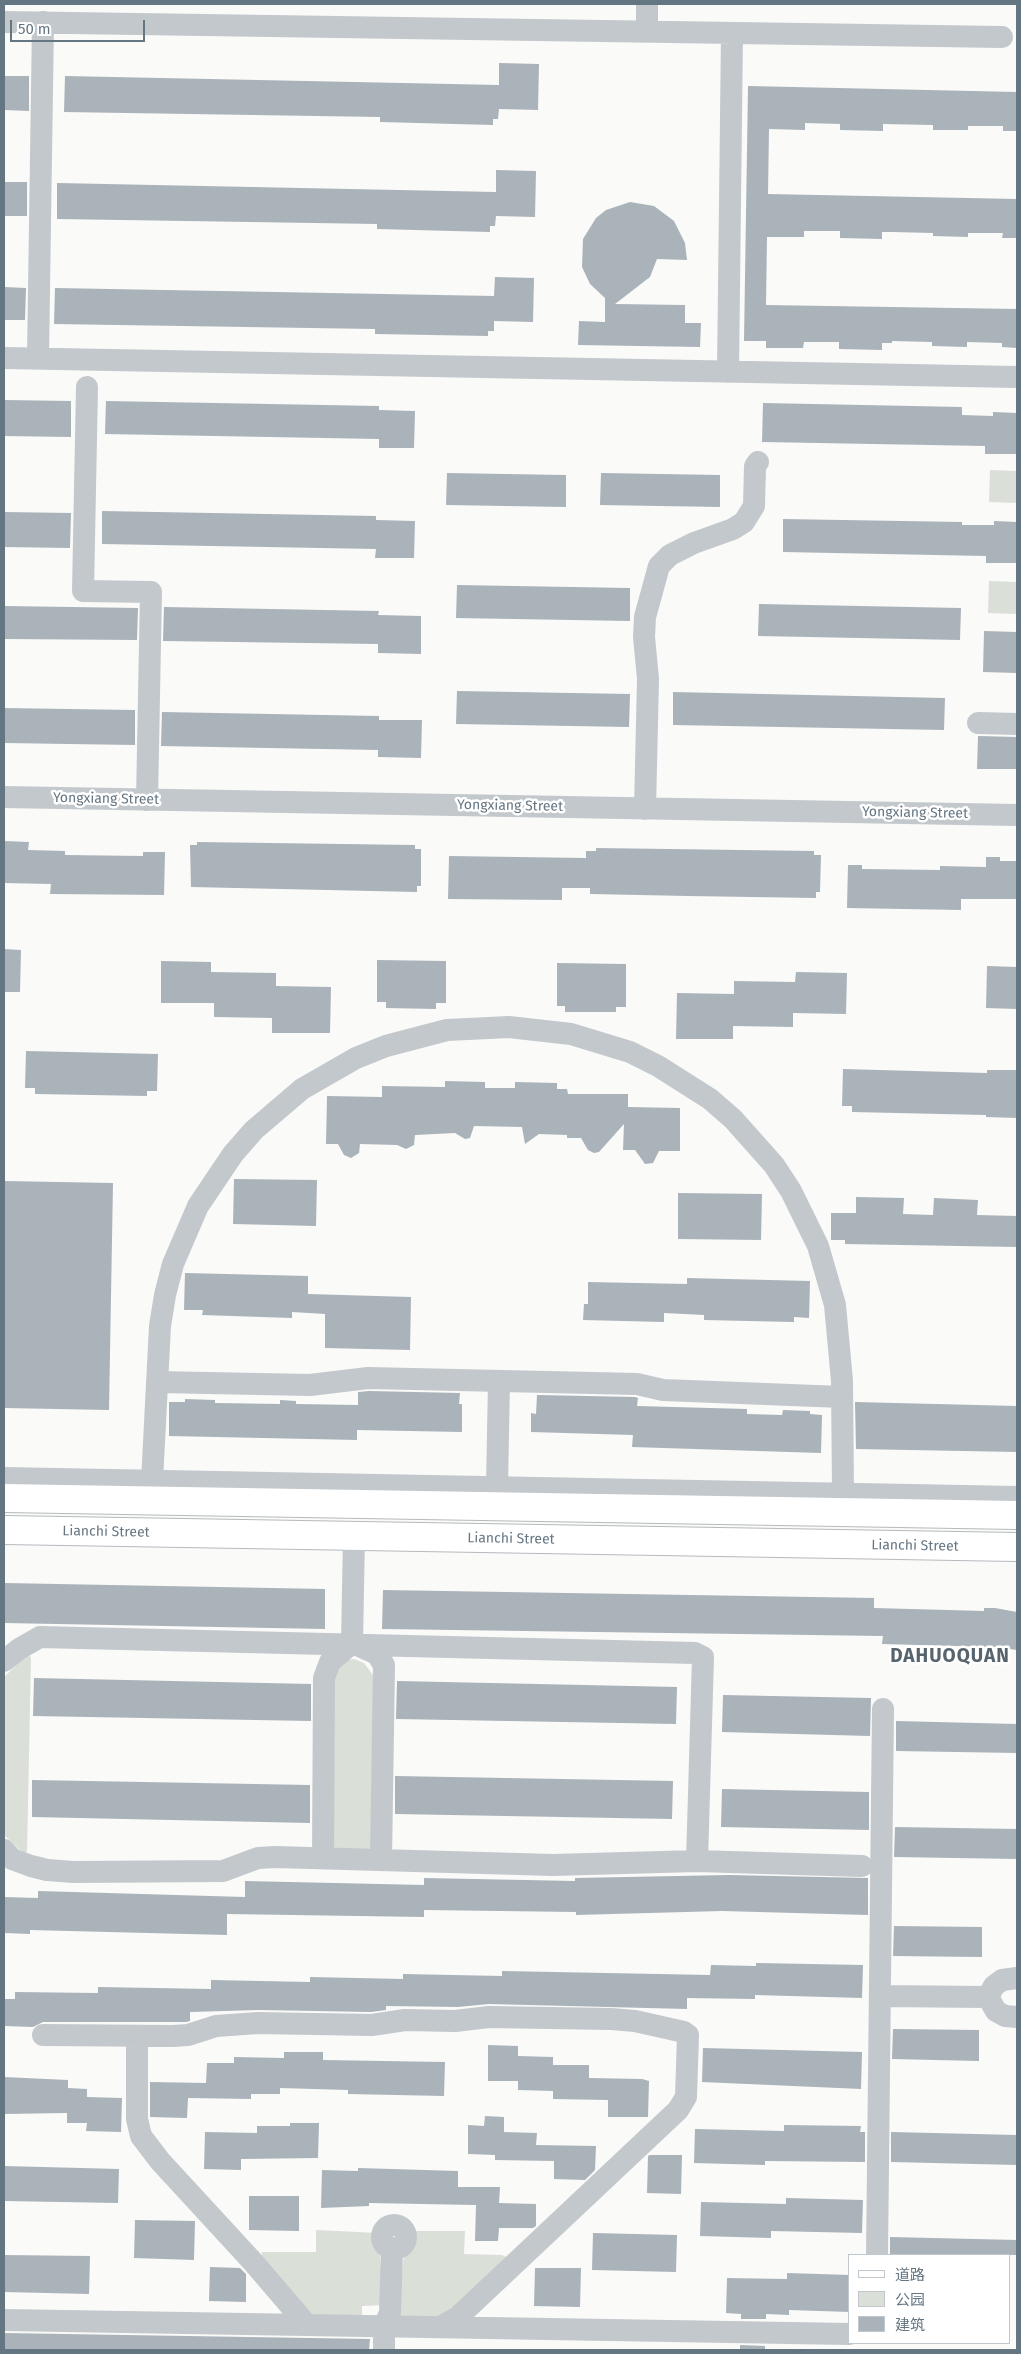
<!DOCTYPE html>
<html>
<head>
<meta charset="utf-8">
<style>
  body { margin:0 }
  #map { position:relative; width:1021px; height:2354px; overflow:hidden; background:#fafaf8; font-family:"Fira Sans","Noto Sans SC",sans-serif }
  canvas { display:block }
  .frame { position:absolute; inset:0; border:5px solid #657683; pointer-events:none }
  .legend { position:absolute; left:848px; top:2254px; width:162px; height:90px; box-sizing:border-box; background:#fff; border:1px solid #c1c8cd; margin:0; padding:6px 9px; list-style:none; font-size:15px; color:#657683 }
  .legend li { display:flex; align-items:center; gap:10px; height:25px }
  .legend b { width:25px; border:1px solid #c1c8cd }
  .scale { position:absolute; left:10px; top:20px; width:135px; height:22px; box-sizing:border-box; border:2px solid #657683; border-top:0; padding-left:6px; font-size:15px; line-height:18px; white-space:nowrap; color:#657683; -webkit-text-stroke:4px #fff; paint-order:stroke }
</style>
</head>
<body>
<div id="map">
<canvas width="1021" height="2354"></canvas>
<div class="frame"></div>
<ul class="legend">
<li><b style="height:6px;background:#fff"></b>道路</li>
<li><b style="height:14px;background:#dadfd7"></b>公园</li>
<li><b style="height:14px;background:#aab3b9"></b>建筑</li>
</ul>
<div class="scale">50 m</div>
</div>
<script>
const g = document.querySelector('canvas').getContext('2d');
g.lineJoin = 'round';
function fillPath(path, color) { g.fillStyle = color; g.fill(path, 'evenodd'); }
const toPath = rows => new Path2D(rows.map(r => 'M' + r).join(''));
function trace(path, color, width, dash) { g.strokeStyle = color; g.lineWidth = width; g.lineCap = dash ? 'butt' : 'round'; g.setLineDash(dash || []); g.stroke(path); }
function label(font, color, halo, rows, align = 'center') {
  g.font = font + ' "Fira Sans",sans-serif'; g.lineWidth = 5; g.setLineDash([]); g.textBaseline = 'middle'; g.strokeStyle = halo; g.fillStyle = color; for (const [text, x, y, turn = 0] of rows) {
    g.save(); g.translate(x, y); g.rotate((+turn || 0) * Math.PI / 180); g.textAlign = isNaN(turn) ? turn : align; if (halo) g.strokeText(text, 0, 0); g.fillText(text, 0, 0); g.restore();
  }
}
fillPath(toPath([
  [990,470,1017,471,1017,503,989,502],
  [989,581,1017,582,1017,614,988,613],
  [27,1655,31,1657,27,1852,22,1852,4,1835,4,1677],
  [354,1659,364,1663,375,1678,373,1846,362,1855,331,1852,331,1672,345,1660],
  [316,2230,378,2233,384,2305,362,2306,362,2321,319,2321,261,2260,262,2252,316,2252],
  [412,2231,465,2231,464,2254,502,2255,506,2257,444,2321,398,2316,403,2260,407,2254]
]), '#dadfd7');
fillPath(toPath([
  [499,63,539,64,538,110,499,109,498,119,493,119,493,125,380,122,380,117,64,112,65,76,499,85],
  [4,76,29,76,29,111,4,110],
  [748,86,1017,92,1017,131,1003,131,1003,126,968,126,968,130,933,130,933,125,883,124,883,131,840,130,840,124,805,123,805,130,769,129,768,194,1017,199,1017,238,1002,238,1003,233,968,233,968,237,933,236,933,233,892,232,882,232,882,239,840,238,840,231,804,231,804,237,767,237,766,305,1017,309,1017,348,1002,347,1002,343,967,342,967,347,932,346,932,342,892,341,892,343,882,343,882,350,839,349,839,342,804,342,803,348,766,348,766,341,744,341],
  [496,170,536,171,535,217,496,216,495,226,490,226,490,232,377,229,377,224,57,219,57,183,496,192],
  [4,182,27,182,27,216,4,216],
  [630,202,654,206,674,221,685,243,687,260,657,259,650,277,615,304,685,305,685,323,701,323,700,347,578,345,579,321,605,322,605,298,590,284,582,267,583,239,596,218,606,210],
  [495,277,534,278,533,322,494,321,494,331,488,331,488,336,375,334,375,329,54,324,55,288,494,296],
  [4,287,26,288,25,320,4,320],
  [4,400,71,401,71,437,4,436],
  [106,401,379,406,379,410,415,411,414,448,379,448,379,439,105,434],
  [763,403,962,407,962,415,993,416,993,412,1017,413,1017,454,985,454,985,446,762,442],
  [447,473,566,475,566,507,446,505],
  [601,473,720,475,720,507,600,505],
  [102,511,376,516,376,520,415,521,414,558,375,558,376,549,102,544],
  [4,512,71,513,70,548,4,547],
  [783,519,962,522,962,525,994,525,994,521,1017,522,1017,563,986,563,986,556,783,552],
  [457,585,630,588,630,621,456,618],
  [759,604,961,608,960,640,758,636],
  [4,606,138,608,137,640,4,639],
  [164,607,379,611,378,615,421,616,421,654,378,653,378,644,163,641],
  [984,631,1017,632,1017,673,983,672],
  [457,691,630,694,629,727,456,724],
  [673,692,945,698,944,730,673,725],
  [4,708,135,710,135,745,4,743],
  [162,712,379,716,379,720,422,720,421,758,378,757,378,750,161,746],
  [978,736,1017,737,1017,769,977,769],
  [4,841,29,842,28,850,65,851,65,855,143,856,143,852,165,852,164,895,50,894,51,884,4,883],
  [197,842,415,845,415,849,421,849,421,886,417,886,417,892,191,887,190,845,197,845],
  [596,848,814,851,814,855,821,855,820,892,816,892,816,898,688,896,590,894,590,888,562,888,562,900,448,899,449,856,586,858,586,851,596,851],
  [986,857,1000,857,1000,861,1017,861,1017,899,961,899,961,910,847,908,848,865,862,865,862,869,940,870,940,866,986,867],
  [4,949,21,950,20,992,4,992],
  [377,960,446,961,446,1003,436,1003,436,1009,386,1008,386,1002,377,1002],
  [161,961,211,962,211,972,276,973,276,986,331,987,330,1033,272,1033,272,1018,214,1017,214,1003,161,1003],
  [557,963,626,964,626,1007,616,1007,616,1012,565,1012,565,1006,557,1006],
  [987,966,1017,967,1017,1009,986,1008],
  [796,972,847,973,846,1014,793,1013,793,1027,733,1026,733,1039,676,1039,677,993,734,994,734,981,795,982],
  [26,1051,158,1054,157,1091,147,1091,147,1096,35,1094,35,1088,25,1088],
  [843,1069,987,1073,987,1070,1017,1070,1017,1118,986,1117,986,1115,852,1112,852,1106,842,1106],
  [445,1081,485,1082,485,1088,515,1088,515,1082,557,1083,557,1089,567,1089,568,1094,628,1094,628,1107,680,1108,680,1151,659,1151,653,1163,645,1164,635,1150,623,1150,624,1124,599,1152,594,1153,588,1150,581,1138,567,1138,567,1135,539,1134,525,1144,522,1127,474,1126,470,1138,465,1139,455,1133,415,1135,414,1145,406,1149,397,1145,360,1144,359,1153,351,1158,344,1155,338,1144,326,1144,327,1096,382,1097,382,1086,445,1087],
  [234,1179,317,1180,316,1226,233,1224],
  [4,1181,113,1183,109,1410,4,1408],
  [678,1193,762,1194,761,1240,678,1239],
  [856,1197,904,1198,903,1214,933,1215,934,1198,978,1200,977,1215,1017,1216,1017,1247,845,1244,845,1240,831,1240,831,1213,856,1213],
  [185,1273,308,1276,308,1294,411,1297,410,1350,325,1348,325,1314,292,1312,292,1318,202,1315,203,1310,184,1310],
  [687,1278,810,1281,809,1318,794,1317,794,1322,704,1320,704,1315,664,1313,664,1322,583,1320,584,1304,588,1304,588,1282,687,1284],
  [369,1391,460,1393,459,1404,462,1404,462,1432,357,1430,357,1440,169,1436,169,1402,185,1402,185,1399,215,1400,215,1403,280,1404,280,1400,296,1401,296,1404,358,1405,358,1392],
  [537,1395,635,1397,638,1398,637,1406,747,1409,747,1414,782,1415,783,1410,810,1411,810,1414,822,1415,821,1453,632,1447,633,1435,531,1432,531,1413,536,1414],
  [855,1402,1017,1406,1017,1452,856,1449],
  [4,1583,325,1589,325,1629,4,1623],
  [383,1590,874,1598,874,1608,984,1611,984,1608,995,1608,1017,1612,1017,1650,994,1647,882,1644,883,1636,382,1629],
  [34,1678,311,1684,311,1721,33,1716],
  [397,1681,677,1687,676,1724,396,1719],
  [723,1695,871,1698,870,1736,722,1732],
  [896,1721,1017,1724,1017,1753,896,1751],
  [395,1776,673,1781,672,1819,395,1814],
  [32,1780,310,1785,310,1823,32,1817],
  [722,1789,869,1792,869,1830,721,1827],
  [895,1827,1017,1829,1017,1859,894,1857],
  [729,1875,868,1878,868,1915,722,1911,576,1915,576,1912,424,1910,424,1917,227,1914,227,1935,30,1930,30,1934,4,1933,4,1897,38,1898,38,1891,245,1897,245,1881,424,1885,424,1878,575,1881,575,1878],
  [894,1926,982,1927,982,1957,893,1956],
  [756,1963,863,1965,862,1998,755,1995,755,1999,687,1998,687,2009,489,2004,458,2007,386,2006,386,2010,371,2012,258,2010,190,2012,190,2021,186,2022,43,2022,33,2027,4,2026,4,1999,15,1999,15,1992,98,1993,98,1987,211,1989,211,1980,310,1982,310,1977,403,1979,403,1974,502,1976,502,1971,710,1975,711,1965,756,1966],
  [893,2029,979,2030,979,2061,892,2059],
  [488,2045,518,2046,518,2056,553,2057,553,2065,589,2065,589,2078,642,2079,649,2081,648,2117,608,2117,608,2100,553,2099,553,2091,518,2090,518,2081,488,2081],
  [703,2048,862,2052,861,2089,702,2082],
  [284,2052,323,2052,323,2060,445,2062,444,2096,348,2094,348,2090,280,2088,280,2094,251,2094,251,2099,188,2098,187,2118,150,2117,150,2082,206,2083,207,2063,234,2063,234,2057,284,2058],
  [4,2077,68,2080,68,2088,87,2089,87,2097,122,2098,121,2132,86,2131,87,2123,67,2123,67,2113,4,2114],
  [485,2116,504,2117,504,2132,537,2133,536,2145,596,2146,595,2170,585,2180,554,2179,554,2161,495,2160,495,2155,468,2154,468,2125,484,2126],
  [290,2123,319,2123,318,2158,241,2159,241,2170,204,2169,205,2132,257,2133,257,2126,290,2126],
  [784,2125,861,2126,860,2132,865,2132,865,2162,765,2161,765,2165,694,2163,695,2129,784,2131],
  [891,2132,1017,2135,1017,2165,891,2162],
  [650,2155,682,2155,681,2194,647,2193,648,2156],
  [4,2166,119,2169,118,2203,4,2201],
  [358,2168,458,2171,458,2187,500,2187,499,2203,536,2204,536,2226,533,2228,499,2228,498,2241,475,2241,476,2205,369,2203,369,2206,321,2208,322,2170,358,2171],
  [249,2196,299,2196,299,2231,249,2230],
  [786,2198,863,2200,862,2233,771,2231,771,2238,700,2236,701,2202,786,2204],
  [135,2220,195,2221,194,2260,134,2258],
  [593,2233,677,2235,676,2272,592,2270],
  [890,2237,1017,2240,1017,2255,890,2255],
  [4,2255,90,2256,89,2294,4,2292],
  [210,2267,240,2268,246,2274,246,2302,209,2301],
  [535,2268,581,2268,580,2307,534,2306],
  [787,2273,850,2275,850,2312,789,2310,789,2315,766,2314,766,2319,741,2319,741,2314,726,2313,727,2278,787,2279],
  [4,2333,370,2339,369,2350,4,2350],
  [740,2345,765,2346,765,2350,740,2350]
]), '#aab3b9');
const major = toPath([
  [4,1498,1017,1515],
  [4,1530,1017,1547]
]);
trace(major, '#b5babe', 30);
trace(toPath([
  [4,22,1002,37],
  [647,31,647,4],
  [4,358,1017,377],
  [38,358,43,22],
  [728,372,732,33],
  [87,387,83,591,151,592,147,800],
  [978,723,1017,724],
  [4,797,1017,815],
  [645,809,648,679,644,637,645,617,659,566,670,555,694,543,733,529,744,522,754,506,755,466,758,462],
  [157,1382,310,1385,368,1378,637,1384,663,1390,842,1397],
  [4,1478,1017,1497],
  [152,1481,160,1326,165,1295,173,1264,198,1206,233,1154,254,1130,302,1089,356,1058,386,1046,447,1030,509,1027,571,1034,630,1052,658,1066,710,1099,733,1119,774,1165,791,1191,818,1246,835,1305,842,1381,843,1494],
  [497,1487,499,1381],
  [352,1643,354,1536],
  [355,1644,377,1654,384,1665,381,1860],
  [4,1661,19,1649,40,1637,695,1653,703,1657,697,1861],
  [4,1850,12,1859,31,1866,47,1870,74,1872,223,1871,258,1858,275,1857,553,1865,697,1861,862,1866],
  [323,1858,324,1678,330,1662,352,1643],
  [880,1996,988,1997],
  [988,1997,996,2011,1005,2016,1017,2017],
  [988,1997,994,1986,1002,1980,1017,1978],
  [43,2035,173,2036,188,2035,216,2026,258,2023,372,2025,405,2020,455,2021,489,2017,611,2019,635,2021,684,2032,688,2035,686,2097,678,2110,458,2317,440,2327],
  [137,2036,137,2119,141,2136,160,2161,253,2262,307,2325],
  '382 2237a12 12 0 1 1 24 0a12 12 0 1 1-24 0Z',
  [877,2255,883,1709],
  [4,2320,850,2334],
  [384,2350,384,2326,390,2313,392,2248]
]), '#c3c8cc', 22);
trace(major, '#fff', 28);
label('14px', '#657683', '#fff', [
  ["Yongxiang Street",106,799,1],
  ["Yongxiang Street",510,806,1],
  ["Yongxiang Street",915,813,1],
  ["Lianchi Street",106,1532,1],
  ["Lianchi Street",511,1539,1],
  ["Lianchi Street",915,1546,1]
]);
g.letterSpacing = '1px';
label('bold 19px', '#57646e', '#fff', [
  ["DAHUOQUAN",950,1657]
]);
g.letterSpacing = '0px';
</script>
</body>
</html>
